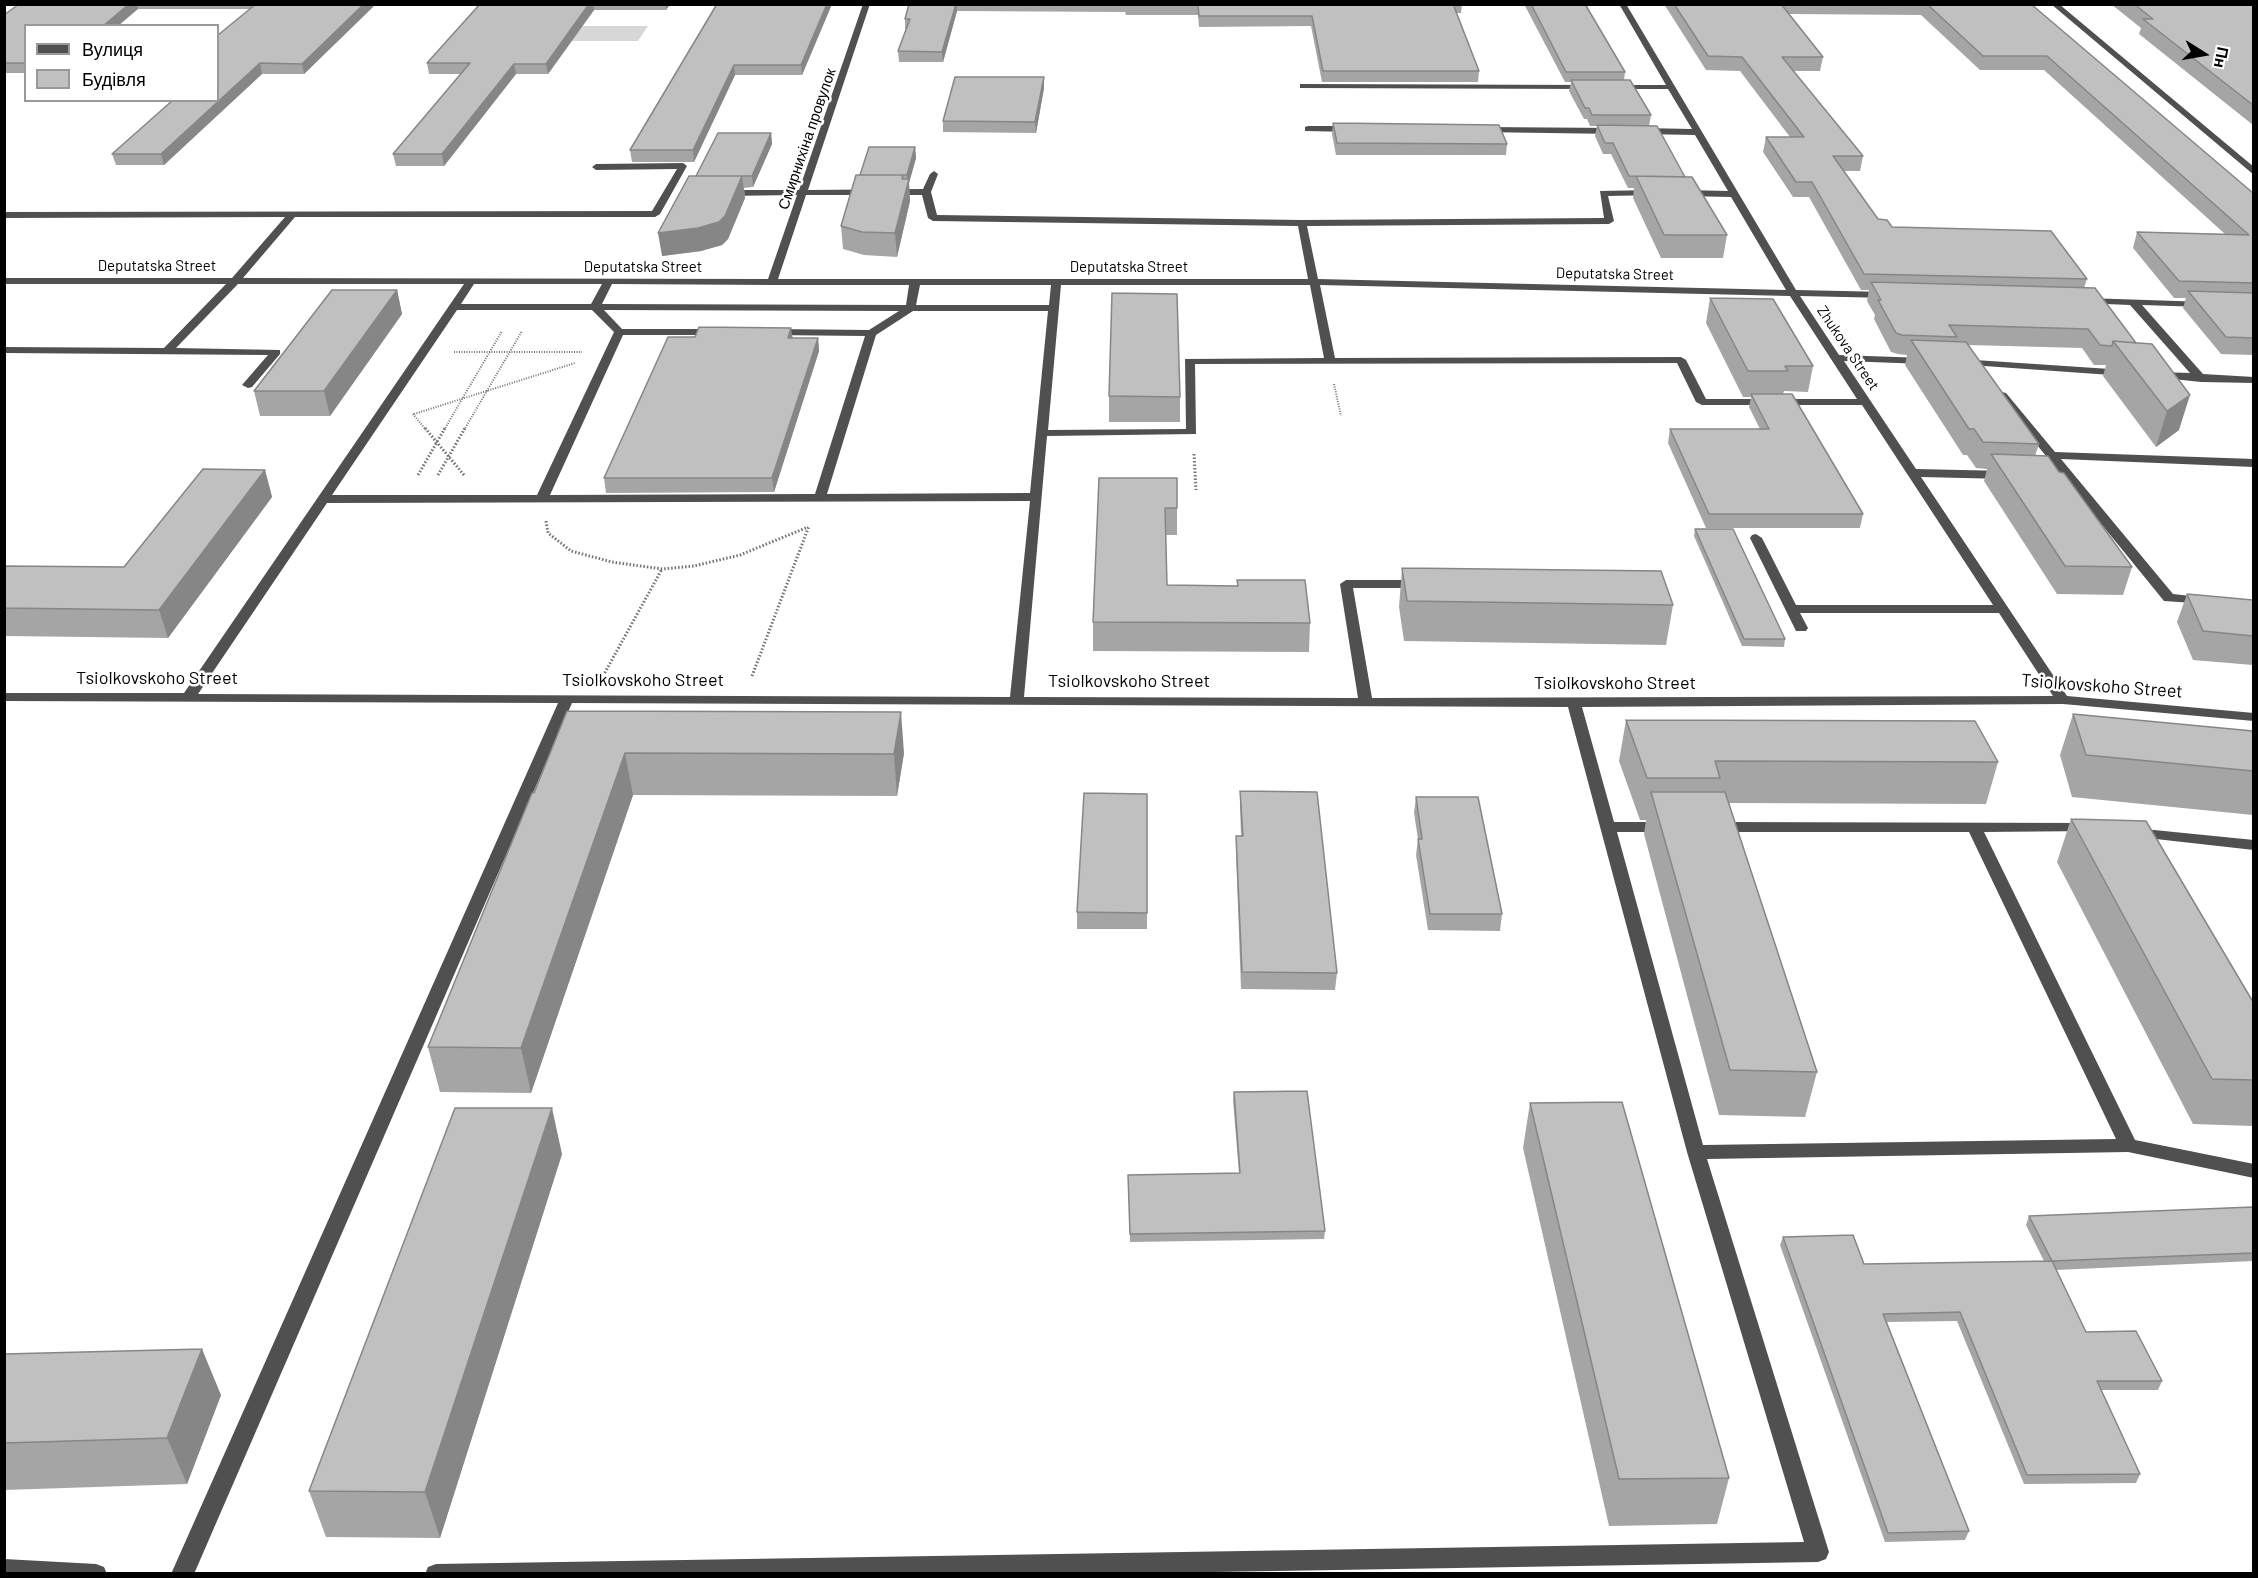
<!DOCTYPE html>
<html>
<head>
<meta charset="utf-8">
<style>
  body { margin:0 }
  #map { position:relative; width:2258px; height:1578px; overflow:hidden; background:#fff; font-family:Barlow,sans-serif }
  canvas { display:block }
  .frame { position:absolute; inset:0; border:6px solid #000; pointer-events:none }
  .legend { position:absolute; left:24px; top:24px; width:195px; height:78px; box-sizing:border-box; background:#fff; border:2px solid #999; margin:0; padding:8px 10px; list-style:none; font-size:18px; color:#000 }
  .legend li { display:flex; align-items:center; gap:12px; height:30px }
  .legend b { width:30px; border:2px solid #999 }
  .north { position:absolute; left:2174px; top:24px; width:60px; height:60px; -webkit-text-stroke:4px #fff; paint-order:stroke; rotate:101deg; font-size:16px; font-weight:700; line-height:24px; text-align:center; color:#000 }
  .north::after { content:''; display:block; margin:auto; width:21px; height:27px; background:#000; clip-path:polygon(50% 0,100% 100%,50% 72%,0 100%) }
</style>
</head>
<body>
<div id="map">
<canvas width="2258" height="1578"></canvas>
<div class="frame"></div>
<ul class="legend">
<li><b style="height:8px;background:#505050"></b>Вулиця</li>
<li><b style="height:16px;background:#c0c0c0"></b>Будівля</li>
</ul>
<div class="north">Пн</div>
</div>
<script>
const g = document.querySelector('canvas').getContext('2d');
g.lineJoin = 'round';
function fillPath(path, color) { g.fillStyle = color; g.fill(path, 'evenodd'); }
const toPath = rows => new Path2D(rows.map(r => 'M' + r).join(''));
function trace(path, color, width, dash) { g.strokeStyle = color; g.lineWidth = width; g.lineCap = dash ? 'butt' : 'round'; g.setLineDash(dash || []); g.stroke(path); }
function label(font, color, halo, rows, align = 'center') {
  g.font = font + ' Barlow,sans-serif'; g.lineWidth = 5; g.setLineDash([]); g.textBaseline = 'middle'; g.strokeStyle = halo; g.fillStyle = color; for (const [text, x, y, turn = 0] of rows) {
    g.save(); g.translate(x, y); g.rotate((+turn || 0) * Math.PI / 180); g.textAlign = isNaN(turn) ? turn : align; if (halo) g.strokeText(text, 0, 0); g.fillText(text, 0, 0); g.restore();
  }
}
fillPath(toPath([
  [567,26,648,26,638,41,555,41]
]), '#d7d7d7');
trace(toPath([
  [454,352,582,352],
  [1334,384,1341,416],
  [413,414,426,430],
  [414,414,575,363],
  [444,430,502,331],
  [464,430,522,331]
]), '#727272', 2, [1, 1.5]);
trace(toPath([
  [425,428,464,475],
  [1194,454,1196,490],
  [418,475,445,428],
  [438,475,465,428],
  [546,521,548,533,571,551,612,562,662,569,694,566,740,555,808,527],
  [603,676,662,569],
  [752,676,809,526]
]), '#727272', 3, [1.5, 2]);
fillPath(toPath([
  [863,4,870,4,808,190,923,189,930,174,934,171,938,174,931,192,937,215,1302,220,1604,218,1600,191,1654,190,1659,193,1657,195,1608,196,1614,221,1609,224,1307,226,1318,279,1786,290,1731,197,1684,196,1679,193,1684,190,1728,191,1695,135,1641,134,1637,131,1641,128,1692,129,1668,89,1614,89,1610,87,1614,85,1666,85,1619,4,1626,4,1796,290,1888,292,1893,295,1888,298,1800,296,1839,355,1924,358,1929,361,1924,364,1844,361,1916,469,2006,471,2012,475,2006,479,1921,477,2067,696,2254,713,2254,721,2063,704,1582,707,1614,822,1664,822,1672,827,1664,832,1617,832,1703,1145,2116,1139,1969,832,1718,832,1710,827,1718,822,2087,823,2095,828,2092,831,1984,832,2135,1140,2254,1164,2254,1178,2128,1152,1707,1159,1829,1552,1826,1559,1818,1562,1095,1574,425,1574,428,1567,436,1564,1804,1542,1687,1152,1568,707,572,703,194,1574,171,1574,558,703,4,701,4,693,184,693,464,284,238,284,176,348,280,350,280,354,252,387,248,388,242,385,268,355,4,353,4,347,164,348,226,284,4,284,4,278,232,278,285,217,4,218,4,212,652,211,677,169,596,170,592,167,596,164,683,163,687,166,660,214,655,217,295,217,243,278,768,279,797,195,725,196,720,193,725,190,799,190,863,4],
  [806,195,922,195,928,218,933,221,1298,226,1308,279,778,279,806,195],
  [474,284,602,284,591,304,461,304,474,284],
  [612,284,772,285,909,285,906,305,602,304,612,284],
  [920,285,1051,285,1049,305,916,305,920,285],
  [1061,285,1310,285,1324,358,1185,359,1186,429,1048,430,1061,285],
  [1320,285,1790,296,1857,399,1706,399,1686,360,1681,357,1335,358,1320,285],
  [457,310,592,310,614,332,537,495,332,495,457,310],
  [604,310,899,311,869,330,772,329,767,332,772,335,865,336,815,494,550,495,623,335,715,335,720,332,715,329,622,329,604,310],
  [913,311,1048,311,1030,493,827,494,876,335,913,311],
  [1677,363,1696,402,1702,405,1862,405,1993,605,1796,605,1762,538,1756,534,1752,535,1750,538,1796,631,1806,631,1808,628,1800,613,1999,613,2053,696,1372,698,1353,588,1421,588,1427,584,1421,580,1346,580,1340,584,1358,698,1024,697,1047,436,1196,434,1195,364,1677,363],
  [1030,501,1010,697,198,694,327,503,1030,501],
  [2051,4,2059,4,2254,167,2254,175,2051,4],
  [1303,84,1590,85,1594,87,1590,89,1300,88,1300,84,1303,84],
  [1308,126,1353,126,1357,129,1353,132,1305,131,1305,127,1308,126],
  [1482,127,1617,128,1621,131,1617,134,1479,132,1479,128,1482,127],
  [2086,298,2207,302,2208,304,2203,307,2142,305,2203,374,2254,377,2254,383,2201,382,2154,377,2154,373,2158,372,2190,373,2130,305,2082,303,2081,301,2086,298],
  [1960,359,2125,370,2130,373,2125,376,1956,364,1955,362,1960,359],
  [2002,392,2006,393,2055,452,2254,459,2254,467,2061,459,2173,594,2208,598,2210,601,2208,604,2164,601,1998,397,1996,395,2002,392],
  [2134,828,2254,840,2254,850,2129,836,2126,833,2129,830,2134,828],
  [4,1559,96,1564,104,1567,107,1574,4,1574,4,1559]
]), '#505050');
fillPath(toPath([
  [19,4,376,4,304,74,262,74,164,165,116,165,112,154,218,100,250,9,138,9,26,26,26,73,4,73,4,15],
  [480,4,670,4,666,10,594,10,548,74,516,74,444,166,396,166,393,154,461,74,429,74,427,63],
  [717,4,832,4,802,75,735,75,694,162,632,162,630,150],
  [909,4,1462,4,1461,13,1456,13,1479,71,1478,82,1322,82,1311,26,1199,27,1198,15,1126,15,1125,12,957,11,943,62,899,62,898,51,907,29,905,29,905,19],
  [1524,4,1585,4,1625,72,1624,80,1651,115,1649,126,1727,235,1723,258,1661,258,1633,198,1634,188,1628,188,1611,154,1603,154,1595,136,1597,126,1590,126,1587,119,1584,119,1569,91,1571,82,1565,82],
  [1664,4,2031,4,2253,193,2253,355,2221,354,2183,308,2186,298,2174,298,2133,248,2137,232,2225,234,2044,70,1980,70,1921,15,1789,14,1823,57,1820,71,1793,71,1863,156,1860,171,1844,171,1878,219,1892,227,2087,279,2084,288,2095,288,2179,430,2156,447,2103,376,2106,365,2094,365,2082,348,1968,345,2039,444,2035,456,2059,472,2132,567,2123,595,2057,594,1984,481,1987,469,1976,468,1967,455,1963,455,1905,365,1907,355,1898,354,1891,352,1874,319,1875,315,1867,301,1869,290,1861,290,1809,197,1793,197,1763,152,1766,137,1790,137,1740,71,1706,70],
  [2111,4,2253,4,2253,125,2139,34,2141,28],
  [1044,77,1044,88,1036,133,943,132,943,121],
  [1333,123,1507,144,1506,155,1336,155,1332,134],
  [771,133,772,144,753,187,744,188,745,198,728,239,722,245,701,251,662,256,696,176],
  [915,147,916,158,909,183,910,201,897,257,864,255,843,249,841,226,860,175],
  [397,290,402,314,330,416,260,416,254,391],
  [1710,298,1813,366,1808,392,1784,391,1783,394,1863,514,1860,528,1706,528,1668,443,1670,429,1760,429,1749,407,1751,397,1743,397,1706,323],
  [792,338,818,338,819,351,774,492,606,493,604,478],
  [1109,396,1180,397,1180,422,1109,422],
  [265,470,272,497,168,638,4,636,4,566,124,567],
  [1099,478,1177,508,1177,535,1166,535,1167,585,1237,586,1237,580,1310,623,1309,652,1093,651,1093,622],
  [1695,529,1785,639,1784,647,1742,646,1694,536],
  [1402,568,1673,605,1666,645,1404,641,1399,607],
  [2187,594,2253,600,2253,665,2193,660,2177,622],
  [567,711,904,753,897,796,633,795,531,1093,440,1092,428,1047,534,793],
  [2073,714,2253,731,2253,815,2072,797,2060,755],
  [1626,720,1998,762,1986,804,1729,803,1817,1072,1805,1117,1719,1115,1644,834,1646,820,1640,820,1619,761],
  [1240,791,1337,973,1335,990,1241,989,1236,852,1236,836,1241,836,1240,807],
  [1147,794,1147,929,1077,929,1077,912],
  [1416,797,1502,914,1500,931,1428,930,1416,855,1418,839,1414,813],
  [2071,819,2253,1002,2253,1126,2193,1124,2057,862],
  [1234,1092,1325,1231,1324,1239,1130,1242,1128,1175,1239,1173,1233,1100],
  [1530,1103,1729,1478,1717,1524,1609,1526,1523,1148],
  [562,1154,440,1538,326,1537,309,1491],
  [2253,1207,2253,1261,2056,1270,2086,1332,2162,1381,2158,1390,2101,1390,2140,1474,2136,1483,2024,1484,1957,1321,1887,1322,1969,1531,1965,1540,1885,1542,1780,1245,1783,1237,1864,1264,2044,1261,2026,1225,2029,1216],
  [4,1354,221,1395,187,1484,4,1490]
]), '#a5a5a5');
fillPath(toPath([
  [129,4,137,4,138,9,118,26,103,26],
  [364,4,376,4,304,74,302,64],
  [589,4,593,4,594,10,548,74,546,64],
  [666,4,670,4,666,10],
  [827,4,832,4,802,75,801,65],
  [956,4,957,4,957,11,943,62,942,52],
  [260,63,262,74,164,165,161,154],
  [514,64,516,74,444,166,442,154],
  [734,65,735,75,694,162,693,150],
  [1044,77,1044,88,1036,133,1035,122],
  [771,133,772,144,753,187,752,176],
  [915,147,916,158,909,183,910,201,897,257,895,233,902,179,903,175,904,195,907,183,907,175],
  [742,176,745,198,728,239,722,245,701,251,662,256,658,233],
  [397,290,402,314,330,416,324,391],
  [791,328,793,340,788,338],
  [818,338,819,351,774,492,772,478],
  [2190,395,2179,430,2156,447,2167,411],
  [265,470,272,497,168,638,159,610],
  [901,712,904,753,897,796,894,754],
  [625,753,633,795,531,1093,521,1048],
  [552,1108,562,1154,440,1538,425,1492],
  [202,1349,221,1395,187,1484,167,1438]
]), '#868686');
const building = toPath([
  [19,4,129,4,103,26,26,26,26,63,4,63,4,15,19,4],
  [256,4,364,4,302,64,260,63,161,154,112,154,173,100,218,100,218,35,256,4],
  [480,4,589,4,546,64,514,64,442,154,393,154,470,63,427,63,480,4],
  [717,4,827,4,801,65,734,65,693,150,630,150,717,4],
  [909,4,956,4,942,52,898,51,910,19,905,19,909,4],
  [1150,4,1453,4,1479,71,1323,71,1312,16,1199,16,1198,5,1150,4],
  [1531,4,1585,4,1625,72,1566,72,1531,4],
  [1674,4,1781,4,1823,57,1782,57,1863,156,1833,156,1878,219,1887,220,1892,227,2051,231,2087,279,1864,274,1812,182,1796,182,1766,137,1804,137,1742,57,1708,56,1674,4],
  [1927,4,2031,4,2253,193,2253,283,2179,281,2137,232,2249,235,2047,56,1983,56,1927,4],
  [2134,4,2253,4,2253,105,2143,19,2153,19,2134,4],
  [955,77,1044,77,1035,122,943,121,955,77],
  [1571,80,1630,80,1651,115,1592,115,1589,108,1585,108,1571,80],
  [1333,123,1499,125,1507,144,1337,143,1333,123],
  [1597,125,1657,126,1685,177,1629,176,1613,143,1605,143,1597,125],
  [718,133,771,133,752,176,696,176,718,133],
  [869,147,915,147,907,175,860,175,869,147],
  [856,175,903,175,902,179,909,179,895,233,862,232,841,226,856,175],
  [689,176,742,176,725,216,719,222,698,228,658,233,689,176],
  [1636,176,1692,177,1727,235,1664,235,1636,176],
  [1871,282,2095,288,2136,343,2113,341,2112,346,2100,345,2088,329,1949,325,1957,337,1902,335,1896,333,1878,300,1881,300,1871,282],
  [332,290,397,290,324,391,254,391,332,290],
  [2188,291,2253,293,2253,338,2226,337,2188,291],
  [1112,293,1177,294,1180,397,1109,396,1112,293],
  [1710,298,1773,299,1813,366,1785,366,1788,371,1748,371,1710,298],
  [699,327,791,328,788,338,818,338,772,478,604,478,668,337,695,337,699,327],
  [1911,340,1966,342,2039,444,1983,442,1974,429,1969,429,1911,340],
  [2113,341,2152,344,2190,395,2167,411,2113,341],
  [1751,394,1792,394,1863,514,1709,514,1670,429,1769,429,1751,394],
  [1991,454,2048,456,2059,472,2064,473,2132,567,2065,566,1991,454],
  [203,469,265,470,159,610,4,608,4,566,124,567,203,469],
  [1099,478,1177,478,1177,508,1165,508,1167,585,1238,586,1237,580,1305,580,1310,623,1093,622,1099,478],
  [1695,529,1733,529,1785,639,1744,639,1695,529],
  [1402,568,1661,571,1673,605,1407,601,1402,568],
  [2187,594,2253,600,2253,636,2203,631,2187,594],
  [567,711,901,712,894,754,625,753,521,1048,428,1047,532,793,534,793,567,711],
  [2073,714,2253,731,2253,771,2086,755,2073,714],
  [1626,720,1975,721,1998,762,1715,761,1720,778,1647,778,1626,720],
  [1240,791,1317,792,1337,973,1242,972,1236,836,1243,836,1240,791],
  [1651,792,1725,792,1817,1072,1730,1070,1651,792],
  [1084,793,1147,794,1147,913,1077,912,1084,793],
  [1416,797,1478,797,1502,914,1430,914,1418,839,1422,839,1416,797],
  [2071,819,2146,821,2253,1002,2253,1080,2212,1079,2071,819],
  [1307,1091,1325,1231,1130,1234,1128,1175,1240,1173,1234,1092,1307,1091],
  [1622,1102,1729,1478,1619,1479,1530,1103,1622,1102],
  [455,1108,552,1108,425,1492,309,1491,455,1108],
  [2253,1207,2253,1253,2052,1261,2029,1216,2253,1207],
  [1853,1235,1864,1264,2052,1261,2086,1332,2136,1331,2162,1381,2097,1381,2140,1474,2027,1475,1960,1312,1883,1314,1969,1531,1888,1533,1783,1237,1853,1235],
  [202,1349,167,1438,4,1443,4,1354,202,1349]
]);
fillPath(building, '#c0c0c0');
trace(building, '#868686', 1.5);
label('15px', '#000', '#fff', [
  ["Смирнихіна провулок",807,139,-71],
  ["Deputatska Street",157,266],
  ["Deputatska Street",643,267],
  ["Deputatska Street",1129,267],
  ["Deputatska Street",1615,274,1],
  ["Zhukova Street",1848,348,56]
]);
label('18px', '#000', '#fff', [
  ["Tsiolkovskoho Street",157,678],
  ["Tsiolkovskoho Street",643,680],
  ["Tsiolkovskoho Street",1129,681],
  ["Tsiolkovskoho Street",1615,683],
  ["Tsiolkovskoho Street",2102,686,4]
]);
</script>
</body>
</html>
